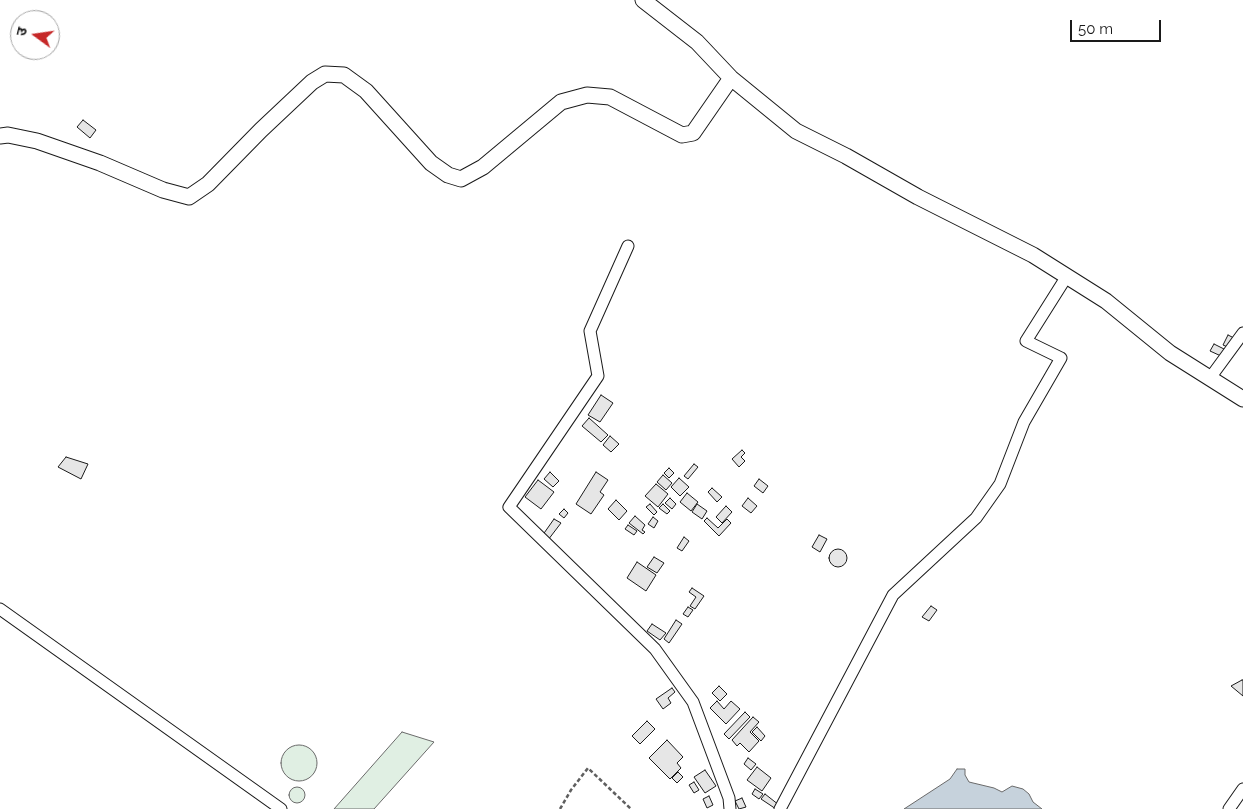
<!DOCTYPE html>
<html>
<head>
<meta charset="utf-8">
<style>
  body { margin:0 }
  #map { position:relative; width:1243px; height:809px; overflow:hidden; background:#fff; font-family:Raleway,"Noto Sans Devanagari",sans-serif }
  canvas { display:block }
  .north { position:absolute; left:10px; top:10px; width:50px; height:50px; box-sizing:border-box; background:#fff; border:1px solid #a3a3a3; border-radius:50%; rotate:284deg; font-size:14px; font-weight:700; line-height:20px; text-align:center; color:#1a1a1a }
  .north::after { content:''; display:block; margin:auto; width:18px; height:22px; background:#c62828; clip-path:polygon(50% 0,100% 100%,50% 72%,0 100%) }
  .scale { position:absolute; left:1070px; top:20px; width:91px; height:22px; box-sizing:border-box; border:2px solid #1a1a1a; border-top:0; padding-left:6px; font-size:15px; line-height:18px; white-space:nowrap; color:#1a1a1a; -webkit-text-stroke:4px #fff; paint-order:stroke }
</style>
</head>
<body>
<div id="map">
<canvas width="1243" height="809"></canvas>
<div class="north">उ</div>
<div class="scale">50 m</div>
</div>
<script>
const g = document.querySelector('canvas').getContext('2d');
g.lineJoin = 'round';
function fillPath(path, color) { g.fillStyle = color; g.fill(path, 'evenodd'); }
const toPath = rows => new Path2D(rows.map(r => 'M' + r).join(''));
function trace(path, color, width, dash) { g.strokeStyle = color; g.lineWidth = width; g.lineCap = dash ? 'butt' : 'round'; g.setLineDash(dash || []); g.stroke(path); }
const green = toPath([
  [402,732,434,742,374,809,334,809,402,732],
  '281 763a18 18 0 1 1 36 0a18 18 0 1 1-36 0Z',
  '289 795a8 8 0 1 1 16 0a8 8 0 1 1-16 0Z'
]);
fillPath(green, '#e0efe3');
trace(green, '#6a6a6a', 1);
const water = toPath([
  [957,769,965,769,965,775,969,782,994,788,1002,792,1012,786,1023,789,1029,794,1033,802,1042,809,904,809,950,779,957,769]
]);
fillPath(water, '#c6d2dc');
trace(water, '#6a6a6a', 1);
const building = toPath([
  [83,120,96,130,90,138,77,127,83,120],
  [1228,335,1236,339,1230,348,1223,345,1228,335],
  [1214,344,1224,349,1221,356,1210,351,1214,344],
  [601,395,613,403,600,422,588,415,601,395],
  [589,418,608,435,601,442,582,426,589,418],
  [610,436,619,444,611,452,603,445,610,436],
  [742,450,745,453,741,457,745,461,739,467,732,459,742,450],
  [66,457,88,464,81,479,58,467,66,457],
  [694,464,698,467,688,479,684,476,694,464],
  [669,468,674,473,669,478,664,473,669,468],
  [550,472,559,481,553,487,544,479,550,472],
  [596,472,608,480,600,492,604,495,591,514,576,504,596,472],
  [663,475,672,483,666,490,657,482,663,475],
  [679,478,689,487,680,496,671,487,679,478],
  [759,479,768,486,763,493,754,486,759,479],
  [538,480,554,492,541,509,525,497,538,480],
  [656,484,668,494,658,507,645,496,656,484],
  [712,488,722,497,717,502,708,492,712,488],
  [687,493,698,502,691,511,680,502,687,493],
  [670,498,676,504,672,509,665,503,670,498],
  [748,498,757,506,751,513,742,506,748,498],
  [616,500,627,511,619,520,608,509,616,500],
  [650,504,657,512,654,515,646,507,650,504],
  [663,504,670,511,667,514,659,508,663,504],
  [697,504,707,511,702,519,692,512,697,504],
  [726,506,732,512,722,523,716,517,726,506],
  [564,509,568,513,564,518,559,514,564,509],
  [635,516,645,525,642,530,645,532,643,534,629,523,635,516],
  [653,517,658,521,654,528,648,524,653,517],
  [707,518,718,528,727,519,731,523,719,536,704,521,707,518],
  [554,519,561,523,548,540,542,536,554,519],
  [628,525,637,531,634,535,625,529,628,525],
  [819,535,827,539,820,552,812,547,819,535],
  [684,537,689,541,682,551,677,548,684,537],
  '829 558a9 9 0 1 1 18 0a9 9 0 1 1-18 0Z',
  [654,557,664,563,657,573,647,567,654,557],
  [637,562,656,575,646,591,627,578,637,562],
  [692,588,704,596,695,609,690,606,696,597,689,592,692,588],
  [931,606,937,610,929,621,922,617,931,606],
  [688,607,693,610,688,617,683,614,688,607],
  [676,620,682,624,669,643,664,639,676,620],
  [652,624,666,633,660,640,647,631,652,624],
  [1242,680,1243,680,1243,696,1231,686,1242,680],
  [719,686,727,694,720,701,712,693,719,686],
  [672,688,675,692,668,698,671,703,663,709,656,699,672,688],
  [717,701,724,709,731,701,740,709,726,724,710,708,717,701],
  [745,712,750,717,729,739,724,734,745,712],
  [753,717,759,722,750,732,759,741,749,752,740,743,737,746,732,740,753,717],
  [647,721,655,729,640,744,632,736,647,721],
  [757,727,765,736,761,741,752,732,757,727],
  [667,740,683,757,677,763,681,768,670,779,649,758,667,740],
  [748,758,756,764,751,770,744,764,748,758],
  [757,767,771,778,762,791,747,780,757,767],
  [705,770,716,786,705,793,694,777,705,770],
  [678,772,683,777,677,783,672,778,678,772],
  [694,782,699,790,694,793,689,785,694,782],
  [755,789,763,794,759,799,752,794,755,789],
  [765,794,779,805,776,809,761,799,765,794],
  [709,796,713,805,707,808,703,799,709,796],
  [742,798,746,807,739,809,735,801,742,798]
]);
fillPath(building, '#e6e6e6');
trace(building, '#1a1a1a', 1);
const street = toPath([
  [628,246,590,331,598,376,509,507,655,649,693,702,729,798,730,809],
  [1210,378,1243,333],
  [0,609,281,809],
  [780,809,893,595,976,518,1000,484,1024,422,1061,358,1026,341,1067,276],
  [1229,809,1243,789]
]);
const secondary = toPath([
  [643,0,697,42,731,78,796,131,846,156,918,197,1033,255,1106,301,1170,353,1243,399],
  [0,136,8,135,37,141,100,163,163,190,189,197,208,184,261,130,312,82,325,74,344,75,366,91,431,163,448,175,461,179,483,167,561,102,587,95,610,97,682,135,693,133,731,78]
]);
trace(street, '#1a1a1a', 13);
trace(secondary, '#1a1a1a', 17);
trace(toPath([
  [560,809,571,790,588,768,631,809]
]), '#5f5f5f', 2.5, [4, 2.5]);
trace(street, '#fff', 11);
trace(secondary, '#fff', 15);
</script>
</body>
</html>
